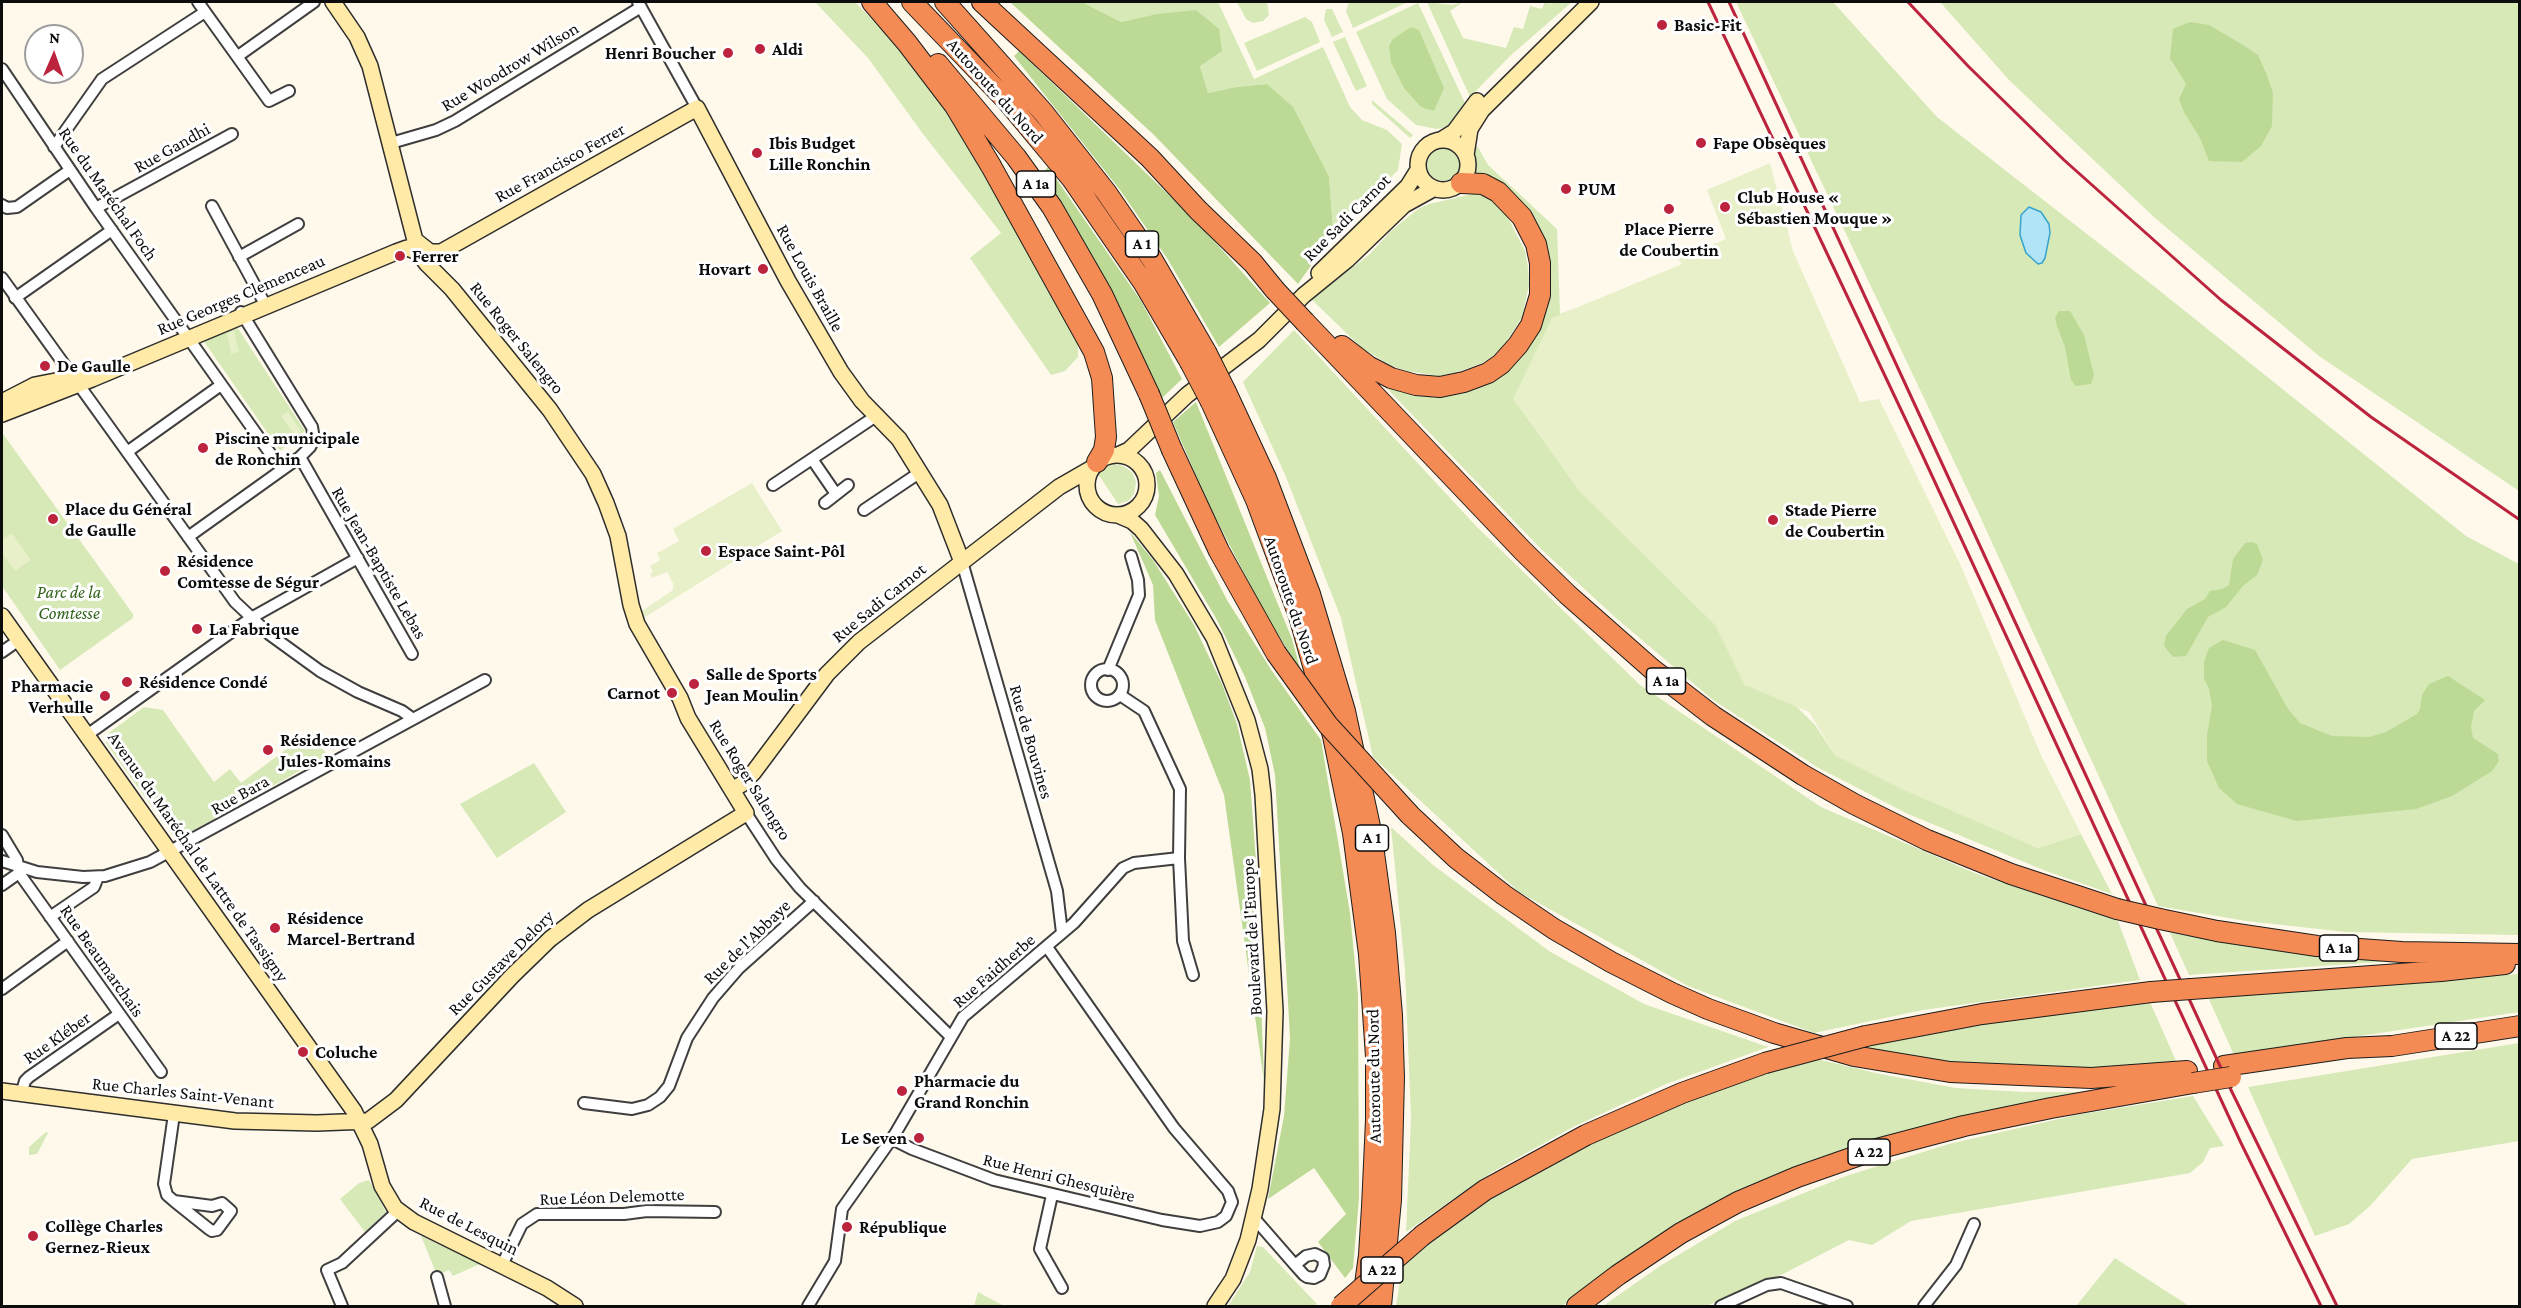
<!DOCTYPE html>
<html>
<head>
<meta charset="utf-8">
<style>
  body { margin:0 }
  #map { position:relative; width:2521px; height:1308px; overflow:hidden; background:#fff9ec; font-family:"Crimson Pro",serif }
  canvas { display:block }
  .frame { position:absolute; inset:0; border:3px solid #0c0c0c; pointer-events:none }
  .north { position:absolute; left:24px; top:24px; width:60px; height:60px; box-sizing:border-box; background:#fff; border:2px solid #9e9e9e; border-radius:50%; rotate:2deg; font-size:16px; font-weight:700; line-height:24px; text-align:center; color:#0c0c0c }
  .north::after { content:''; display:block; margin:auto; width:21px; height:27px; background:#bc243e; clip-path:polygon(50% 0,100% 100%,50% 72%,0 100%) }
</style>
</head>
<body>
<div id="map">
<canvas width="2521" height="1308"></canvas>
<div class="frame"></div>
<div class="north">N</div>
</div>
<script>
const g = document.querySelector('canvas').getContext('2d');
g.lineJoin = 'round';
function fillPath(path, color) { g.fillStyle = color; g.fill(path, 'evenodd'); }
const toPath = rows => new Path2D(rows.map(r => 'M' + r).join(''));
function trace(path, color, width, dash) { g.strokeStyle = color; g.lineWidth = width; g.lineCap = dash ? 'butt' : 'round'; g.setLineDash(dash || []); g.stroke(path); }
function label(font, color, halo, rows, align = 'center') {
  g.font = font + ' "Crimson Pro",serif'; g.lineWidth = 6; g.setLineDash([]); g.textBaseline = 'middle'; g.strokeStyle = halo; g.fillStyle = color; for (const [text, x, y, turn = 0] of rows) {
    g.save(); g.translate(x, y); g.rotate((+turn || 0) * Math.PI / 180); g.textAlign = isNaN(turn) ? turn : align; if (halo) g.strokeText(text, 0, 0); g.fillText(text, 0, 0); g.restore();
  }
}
fillPath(toPath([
  [815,2,855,2,893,41,927,84,970,145,1078,343,1078,357,1065,371,1051,375,970,258,1001,233,923,134,868,58],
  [1082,2,1218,2,1254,79,1323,47,1350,107,1362,120,1387,130,1402,144,1398,170,1331,237,1333,228,1329,177,1267,84,1236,87,1208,93,1200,66,1158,14,1121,22],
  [1237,2,1267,2,1269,15,1263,21,1253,23,1246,19],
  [1349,2,1408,2,1353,28,1346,11],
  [1427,2,1452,5,1463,2,1450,11,1463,38,1506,48,1514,27,1523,29,1530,6,1542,9,1545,2,1551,4,1552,2,1572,2,1510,56,1470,97],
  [1736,2,1833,2,1937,117,2160,291,2466,536,2519,564,2519,935,2346,932,2246,921,2158,906,1978,512],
  [1940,2,2519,2,2519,491,2319,356,2155,218,2009,80],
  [1418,3,1465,103,1453,121,1446,127,1437,129,1416,125,1387,99,1356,32],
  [1326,9,1332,9,1343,32,1332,37,1324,20],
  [1305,17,1312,22,1320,42,1257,71,1244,43],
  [1345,37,1367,86,1356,91,1333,42],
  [1372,100,1413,135,1410,138,1372,104],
  [1471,147,1478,147,1488,165,1557,229,1560,314,1571,310,1639,548,1716,625,1745,685,1791,701,1815,725,1835,755,2038,848,2081,834,2112,894,2046,871,1908,814,1817,767,1713,700,1616,618,1541,549,1378,379,1436,394,1525,347,1545,253,1478,177],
  '1427 165a16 16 0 1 1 32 0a16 16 0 1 1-32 0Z',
  [1477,193,1496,202,1505,212,1525,251,1528,267,1529,285,1522,317,1507,341,1496,354,1482,363,1455,373,1439,376,1407,371,1391,366,1362,348,1311,299,1369,255,1391,231,1418,209,1429,204],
  [237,327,305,431,280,451,203,340],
  [1294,330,1477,527,1640,685,1821,807,1977,874,2118,921,2140,980,1923,1010,1814,1033,1688,986,1519,892,1373,757,1341,618,1286,477,1243,382],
  [3,434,133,614,133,618,60,670,2,586],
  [1113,464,1123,466,1132,472,1136,482,1134,494,1128,501,1118,504,1098,474,1105,467],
  [144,707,163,710,214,782,230,769,241,783,308,733,328,755,181,837,173,836,106,743,106,735],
  [534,763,566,812,497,858,460,804],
  [1391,827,1433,865,1549,951,1644,1004,1768,1047,1666,1084,1573,1127,1492,1172,1406,1232,1411,1119,1405,970],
  [2170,933,2260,948,2410,960,2189,975],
  [2519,974,2519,1012,2234,1055,2207,995],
  [2149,1000,2177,1063,2064,1070,1982,1066,1911,1057,1854,1047,1981,1023],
  [2519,1043,2519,1141,2412,1159,2370,1206,2349,1224,2315,1236,2248,1087],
  [1813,1058,1880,1074,1956,1088,2024,1092,2093,1092,2013,1105,1928,1127,1619,1263,1562,1306,1396,1306,1403,1262,1464,1215,1550,1164,1603,1137,1740,1081],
  [2193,1096,2224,1146,2210,1148,2203,1162,2190,1173,1911,1221,1872,1245,1849,1240,1783,1274,1706,1306,1603,1306,1660,1266,1735,1221,1846,1176,1949,1144,2076,1115],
  [46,1132,48,1133,37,1154,29,1155,29,1147],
  [369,1180,386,1212,365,1232,340,1199,359,1183],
  [421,1236,480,1264,453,1276,449,1270,437,1275],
  [1257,1246,1263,1247,1317,1304,1314,1306,1228,1306,1250,1272],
  [2115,1258,2189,1306,2076,1306],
  [978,1292,1004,1306,974,1306]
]), '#d6e9b6');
fillPath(toPath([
  [1010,2,1082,2,1121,22,1157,14,1196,10,1219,29,1222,51,1200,66,1208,93,1236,87,1267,84,1293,107,1329,177,1333,228,1331,237,1298,284,1154,135],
  [2190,22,2209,25,2243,45,2258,55,2266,73,2273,93,2272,126,2261,146,2242,162,2209,161,2200,138,2184,112,2179,99,2186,84,2170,58,2173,29],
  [1411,27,1419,30,1444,88,1434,111,1421,107,1404,88,1391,62,1389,46,1393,39],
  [1019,51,1197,222,1270,303,1219,347,1167,258,1120,190,1014,56],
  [1048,167,1141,301,1182,379,1162,398,1129,326,1093,258,1041,174],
  [2059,311,2070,311,2084,335,2094,375,2091,384,2076,386,2071,380,2065,347,2057,326,2055,318],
  [1196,402,1292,639,1301,672,1262,608,1207,501,1173,422],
  [1160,470,1227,600,1272,671,1321,740,1350,913,1358,995,1359,1198,1353,1268,1345,1278,1318,1242,1346,1214,1314,1168,1268,1199,1284,1116,1290,1038,1275,775,1265,728,1245,677,1217,620,1155,515,1159,496,1156,473],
  [1130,532,1153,560,1194,625,1222,684,1237,724,1250,780,1256,861,1264,1081,1224,795,1155,620,1153,585],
  [2252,542,2257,544,2263,560,2257,575,2243,586,2226,607,2208,617,2186,656,2173,657,2164,646,2166,636,2187,609,2205,599,2210,591,2222,589,2229,585,2233,559,2245,543],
  [2223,640,2255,650,2288,709,2300,723,2332,736,2369,737,2386,732,2417,714,2420,709,2422,695,2429,684,2448,676,2485,700,2474,711,2471,727,2473,738,2498,754,2499,761,2492,771,2452,796,2416,809,2297,821,2237,804,2219,788,2207,761,2207,735,2212,706,2209,689,2204,678,2204,662,2209,648]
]), '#bcda95');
fillPath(toPath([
  [1770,163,1793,251,1860,402,1879,399,1961,566,2041,755,2081,834,2038,848,1899,788,1835,755,1809,712,1745,685,1715,625,1579,491,1513,399,1552,318,1682,264,1678,259,1726,239,1707,190],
  [234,331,239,352,231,354,227,333],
  [288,412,301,431,295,436,281,416],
  [752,483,782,531,642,619,639,613,673,590,673,583,667,572,652,578,650,574,653,572,650,566,660,560,657,553,679,541,673,529],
  [12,533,31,560,15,571,2,553,2,540]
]), '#e7f0c8');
const water = toPath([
  [2029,207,2041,212,2049,224,2050,233,2045,258,2042,263,2038,264,2026,253,2020,235,2021,215,2029,207]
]);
fillPath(water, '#b0e4f6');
trace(water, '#37a4cd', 1.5);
const street = toPath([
  [198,2,269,101,289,91],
  [638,2,697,108],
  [238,56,314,2],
  [2,69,96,208,282,470],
  [391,143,436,130,455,121,641,7],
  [54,147,102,79,205,12],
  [2,205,7,208,17,207,70,170],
  [212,206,266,306],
  [96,208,232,134],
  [239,257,298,224],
  [2,278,235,602,269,634,320,671,358,692,402,711,413,719],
  [15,298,112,230],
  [127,452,221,385],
  [300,457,412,654],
  [812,459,836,494],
  [773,485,876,416],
  [825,503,848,485],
  [864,510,919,473],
  [188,537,300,457,310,447,314,439,312,427,241,312],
  [962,562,1057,891,1062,933],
  [2,652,19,640],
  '1091 685a16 16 0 1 1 32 0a16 16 0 1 1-32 0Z',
  [1108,670,1139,595,1138,580,1131,556],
  [1120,695,1144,711,1180,789,1179,858,1183,941,1193,975],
  [87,735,251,618,358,558],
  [746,813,776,859,800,888,951,1037],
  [2,835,17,860,19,873,161,1072],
  [2,861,37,872,83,877,105,876,150,862,485,680],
  [2,885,19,873],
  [50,917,94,887,98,877],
  [2,989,68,941],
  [21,1094,25,1081,29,1077,119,1014],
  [584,1103,632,1109,648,1105,660,1097,669,1086,687,1038,713,998,739,968,814,901],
  [174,1114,164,1184,167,1195,174,1201,209,1229,212,1231,217,1230,231,1211,222,1203,212,1206,174,1201],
  [892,1139,912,1149,994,1180,1162,1220,1200,1226,1218,1222,1226,1216,1232,1202,1228,1191,1174,1128,1047,947],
  [1052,1195,1040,1249,1062,1288],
  [1254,1218,1295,1265,1304,1275,1307,1277,1314,1278,1320,1275,1324,1265,1323,1258,1315,1254,1306,1256,1295,1265],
  [502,1265,522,1224,537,1214,624,1214,647,1211,715,1212],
  [437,1277,445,1306],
  [342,1306,327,1270,342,1263,398,1211],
  [808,1306,835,1261,842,1209,895,1134,963,1017,1074,923,1123,868,1134,863,1179,858],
  [1721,1306,1767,1285,1781,1283,1847,1306],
  [1924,1306,1956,1265,1974,1224]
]);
const secondary = toPath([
  '1418 165a25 25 0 1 1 50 0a25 25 0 1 1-50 0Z',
  [1441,140,1454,132,1477,101],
  [1466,155,1470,129,1482,110,1591,2],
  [416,241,430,252,441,252,697,108,788,281,841,372,862,401,899,439,940,505,962,562],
  [1319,273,1408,186,1418,170],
  [2,402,35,385,81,376],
  [2,414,92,379,396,252,407,248,418,252],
  [1118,455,1129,450,1187,395,1259,340,1304,295,1347,260,1404,205,1433,189],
  '1087 485a30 30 0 1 1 60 0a30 30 0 1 1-60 0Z',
  [1118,515,1132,521,1141,529,1176,574,1214,638,1247,720,1260,769,1263,795,1275,1011,1272,1109,1260,1189,1248,1240,1233,1279,1215,1306],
  [2,616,354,1111,370,1144,382,1186,395,1208,414,1222,547,1288,575,1306],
  [732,790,742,784,753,773,827,674,859,642,1059,487,1092,468],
  [2,1091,235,1121,317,1123,368,1121,396,1100,512,976,550,939,588,910,746,813,688,718,680,698,637,624,631,605,618,536,606,503,593,474,550,410,452,289,427,264,418,252,370,66,357,37,333,2]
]);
const highway = toPath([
  [872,2,907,43,955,106,991,166,1094,352,1102,378,1106,437,1104,450,1097,462],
  [912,2,1007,101,1072,179,1143,282,1190,362],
  [945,2,1043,112,1106,192,1152,259,1206,352],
  [982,2,1150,158,1198,210,1253,263,1275,290],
  [938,64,1016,157,1052,207,1102,294,1149,394],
  [1305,322,1523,551,1568,595,1652,669,1713,716,1803,775,1854,804,1927,840,2011,874,2117,909],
  [1342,346,1368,366,1391,378,1416,385,1440,387,1464,382,1488,373,1501,364,1518,345,1531,325,1540,295,1540,263,1536,244,1522,217,1498,192,1483,184,1461,183],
  [1226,392,1266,478,1310,594,1345,711,1371,831,1385,933,1392,1015,1394,1077,1391,1200,1381,1306],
  [1211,402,1256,500,1299,616,1333,736,1353,833,1369,954,1376,1057,1376,1120,1372,1207,1369,1255,1362,1306],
  [1172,450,1219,551,1276,653],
  [1410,815,1456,858,1504,895,1554,929,1611,962,1672,993,1708,1009,1774,1033,1854,1056,1950,1072,2091,1078,2187,1071],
  [2160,919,2217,931,2317,946,2402,952,2520,954],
  [2191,989,2441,971,2505,964],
  [1866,1036,1982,1014,2151,992],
  [2224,1066,2347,1048,2392,1046,2520,1026],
  [1423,1235,1485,1190,1586,1135,1682,1093,1765,1063],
  [1577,1306,1618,1275,1681,1233,1738,1202,1797,1177,1877,1149,1964,1126,2051,1108,2193,1083]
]);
trace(street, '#3f3f3f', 14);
trace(secondary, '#2e2e2e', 18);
trace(highway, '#1d1d1d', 22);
trace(street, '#fff', 10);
trace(secondary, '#ffeaa7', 15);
trace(highway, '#f48a54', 20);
trace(toPath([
  [1708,2,1921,452,2241,1143,2321,1306],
  [1729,2,2232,1092,2337,1306],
  [1908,2,1968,66,2064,160,2221,300,2371,417,2520,520]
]), '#bc243e', 3);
const highwayBridge = toPath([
  [1275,290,1305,322],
  [1206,352,1226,392],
  [1190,362,1211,402],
  [1149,394,1172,450],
  [1276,653,1328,725,1410,815],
  [2117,909,2160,919],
  [2151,992,2191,989],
  [1765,1063,1866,1036],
  [2193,1083,2231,1077],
  [1341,1306,1423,1235]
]);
trace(highwayBridge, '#1d1d1d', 22, []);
trace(highwayBridge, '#f48a54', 20);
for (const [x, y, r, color] of [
  [1662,25,6,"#bc243e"],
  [760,49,6,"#bc243e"],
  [728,53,6,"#bc243e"],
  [1701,143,6,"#bc243e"],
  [757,153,6,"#bc243e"],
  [1566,189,6,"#bc243e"],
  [1725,207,6,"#bc243e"],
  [1669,209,6,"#bc243e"],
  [400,256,6,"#bc243e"],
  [763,269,6,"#bc243e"],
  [45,366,6,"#bc243e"],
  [203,448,6,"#bc243e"],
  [53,519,6,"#bc243e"],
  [1773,520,6,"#bc243e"],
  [706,551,6,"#bc243e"],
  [165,571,6,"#bc243e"],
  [197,629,6,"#bc243e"],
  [127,682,6,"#bc243e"],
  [694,684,6,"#bc243e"],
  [672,693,6,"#bc243e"],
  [105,696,6,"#bc243e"],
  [268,750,6,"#bc243e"],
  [275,928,6,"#bc243e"],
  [303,1052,6,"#bc243e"],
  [902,1091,6,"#bc243e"],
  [919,1138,6,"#bc243e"],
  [847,1227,6,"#bc243e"],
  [33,1236,6,"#bc243e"]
]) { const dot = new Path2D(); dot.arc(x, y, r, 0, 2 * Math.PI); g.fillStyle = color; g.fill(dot); trace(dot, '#fff', 2); }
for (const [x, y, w] of [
  [1036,184,39],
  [1142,244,33],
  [1666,681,39],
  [1372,838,33],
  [2339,948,39],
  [2456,1036,42],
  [1869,1152,42],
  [1382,1270,42]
]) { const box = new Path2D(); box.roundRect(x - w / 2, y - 13, w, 26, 4.5); g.fillStyle = '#fff'; g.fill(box); trace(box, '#0c0c0c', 1.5); }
label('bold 16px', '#0c0c0c', null, [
  ["A 1a",1036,184],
  ["A 1",1142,244],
  ["A 1a",1666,681],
  ["A 1",1372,838],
  ["A 1a",2339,948],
  ["A 22",2456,1036],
  ["A 22",1869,1152],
  ["A 22",1382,1270]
]);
label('bold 18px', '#0c0c0c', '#fff', [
  ["Basic-Fit",1674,25],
  ["Aldi",772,49],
  ["Henri Boucher",716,53,"right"],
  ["Ibis Budget",769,143],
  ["Lille Ronchin",769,164],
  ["Fape Obsèques",1713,143],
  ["PUM",1578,189],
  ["Club House «",1737,197],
  ["Sébastien Mouque »",1737,218],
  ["Place Pierre",1669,229,"center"],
  ["de Coubertin",1669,250,"center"],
  ["Ferrer",412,256],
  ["Hovart",751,269,"right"],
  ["De Gaulle",57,366],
  ["Piscine municipale",215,438],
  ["de Ronchin",215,459],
  ["Place du Général",65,509],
  ["de Gaulle",65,530],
  ["Stade Pierre",1785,510],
  ["de Coubertin",1785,531],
  ["Espace Saint-Pôl",718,551],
  ["Résidence",177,561],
  ["Comtesse de Ségur",177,582],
  ["La Fabrique",209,629],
  ["Salle de Sports",706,674],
  ["Jean Moulin",706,695],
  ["Résidence Condé",139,682],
  ["Pharmacie",93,686,"right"],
  ["Verhulle",93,707,"right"],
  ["Carnot",660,693,"right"],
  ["Résidence",280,740],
  ["Jules-Romains",280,761],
  ["Résidence",287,918],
  ["Marcel-Bertrand",287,939],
  ["Coluche",315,1052],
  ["Pharmacie du",914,1081],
  ["Grand Ronchin",914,1102],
  ["Le Seven",907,1138,"right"],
  ["Collège Charles",45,1226],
  ["Gernez-Rieux",45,1247],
  ["République",859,1227]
], 'left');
label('18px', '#0c0c0c', '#fff', [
  ["Rue Woodrow Wilson",510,67,-31],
  ["Autoroute du Nord",995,91,48],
  ["Rue Gandhi",172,148,-29],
  ["Rue Francisco Ferrer",560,163,-29],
  ["Rue du Maréchal Foch",108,194,55],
  ["Rue Sadi Carnot",1347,218,-45],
  ["Rue Louis Braille",810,278,61],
  ["Rue Georges Clemenceau",241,295,-23],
  ["Rue Roger Salengro",517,338,51],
  ["Rue Jean-Baptiste Lebas",379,563,60],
  ["Autoroute du Nord",1291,600,71],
  ["Rue Sadi Carnot",879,603,-39],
  ["Rue de Bouvines",1031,742,74],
  ["Rue Roger Salengro",750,780,58],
  ["Rue Bara",240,795,-29],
  ["Avenue du Maréchal de Lattre de Tassigny",198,857,55],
  ["Boulevard de l'Europe",1252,937,-93],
  ["Rue de l'Abbaye",747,942,-44],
  ["Rue Beaumarchais",102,961,55],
  ["Rue Gustave Delory",501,963,-45],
  ["Rue Faidherbe",994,971,-41],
  ["Rue Kléber",57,1038,-35],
  ["Autoroute du Nord",1374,1076,-91],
  ["Rue Charles Saint-Venant",183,1093,6],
  ["Rue Henri Ghesquière",1059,1178,14],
  ["Rue Léon Delemotte",612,1197,-2],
  ["Rue de Lesquin",469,1226,27]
]);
label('italic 18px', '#34641d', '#fff', [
  ["Parc de la",69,592],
  ["Comtesse",69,613]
]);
</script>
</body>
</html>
